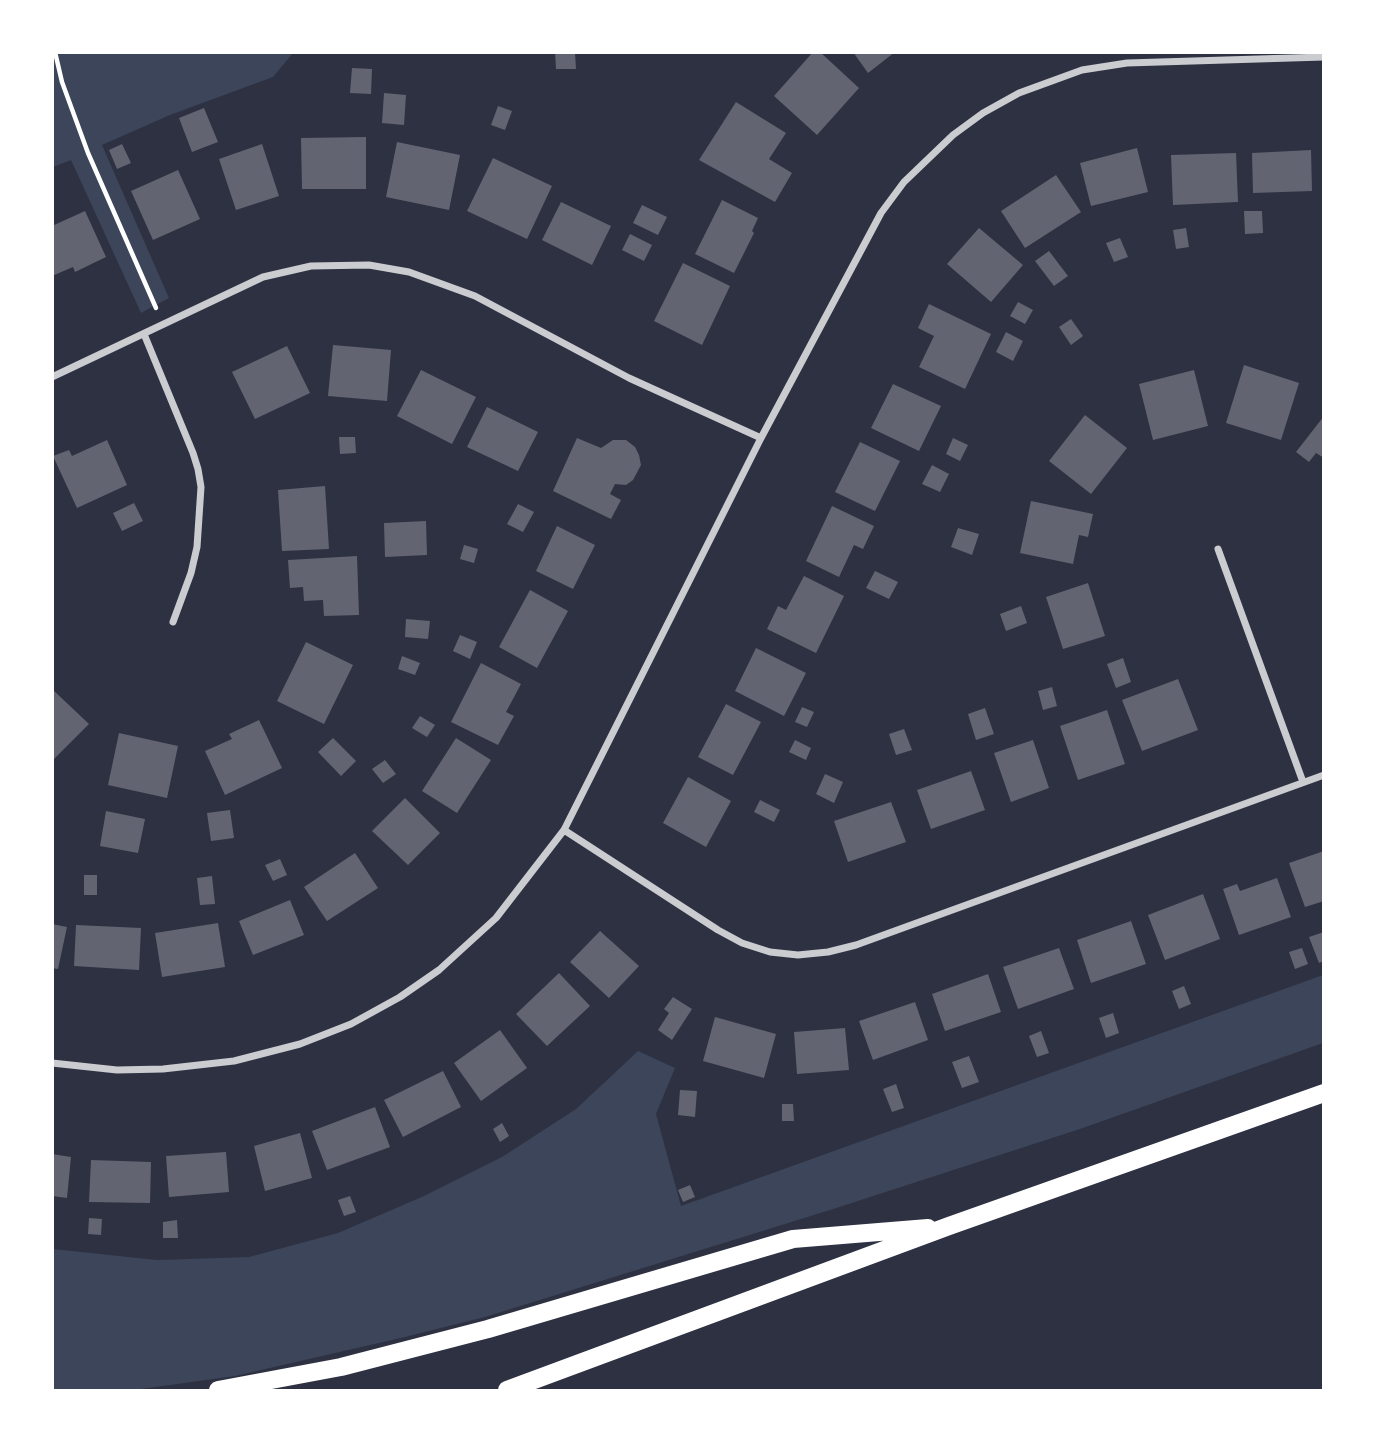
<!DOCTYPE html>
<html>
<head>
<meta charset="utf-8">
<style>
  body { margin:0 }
  #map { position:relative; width:1376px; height:1443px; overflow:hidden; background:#2d3142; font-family:"Golos Text",sans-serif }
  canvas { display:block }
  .frame { position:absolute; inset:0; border:54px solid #fff; pointer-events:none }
</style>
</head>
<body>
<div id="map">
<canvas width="1376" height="1443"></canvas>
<div class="frame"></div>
</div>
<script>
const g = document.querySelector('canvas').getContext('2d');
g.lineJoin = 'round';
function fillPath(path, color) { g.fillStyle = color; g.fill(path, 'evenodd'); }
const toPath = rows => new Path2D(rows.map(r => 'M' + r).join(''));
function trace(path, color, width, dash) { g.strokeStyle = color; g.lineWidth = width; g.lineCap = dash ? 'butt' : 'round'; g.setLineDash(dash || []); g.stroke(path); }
fillPath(toPath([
  [53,53,293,53,273,77,170,115,102,145,169,298,141,313,71,160,53,167],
  [1323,975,1323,1043,1080,1129,827,1211,485,1317,405,1337,235,1376,141,1389,53,1390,53,1249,157,1260,249,1257,338,1233,424,1196,502,1157,576,1109,638,1051,675,1068,656,1114,681,1206]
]), '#3c4559');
fillPath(toPath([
  [555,52,575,52,576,69,556,69],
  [813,52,820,52,859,88,817,135,774,96],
  [853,52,895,52,868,73],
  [352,68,372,69,371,94,350,93],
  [384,93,406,95,404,125,382,123],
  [736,102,786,133,769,159,792,173,775,202,699,160],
  [498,106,512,111,505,130,491,125],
  [204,108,218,142,192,152,179,118],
  [366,137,366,189,302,189,301,138],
  [397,142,460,155,449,210,386,197],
  [122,144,131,163,117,169,109,150],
  [262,144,279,196,236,210,219,159],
  [1137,148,1148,192,1091,206,1080,163],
  [1311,150,1312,191,1253,193,1252,153],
  [1236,153,1238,202,1173,205,1171,155],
  [493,158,552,186,527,239,467,211],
  [178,170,200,219,153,240,131,191],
  [1056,175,1081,212,1025,248,1001,211],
  [722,200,758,218,752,231,754,233,734,273,695,254],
  [561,202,611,226,592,265,542,240],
  [642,205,667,217,658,235,633,223],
  [85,211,106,257,75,272,73,267,52,276,52,226],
  [1244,211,1262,211,1263,233,1245,234],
  [979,228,1023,265,991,302,947,264],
  [1186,228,1189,247,1176,249,1173,230],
  [630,234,652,245,644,261,622,250],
  [1120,238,1128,257,1114,262,1106,243],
  [1049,251,1068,276,1054,286,1035,261],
  [683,263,730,286,702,345,654,321],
  [1018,302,1033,310,1025,324,1010,316],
  [929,304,991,334,965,389,919,367,934,336,918,328],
  [1071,319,1083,336,1071,345,1059,327],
  [1006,332,1023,341,1013,361,996,352],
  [333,345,391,350,387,401,328,396],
  [287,346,310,393,255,419,232,372],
  [1244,365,1299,383,1281,440,1226,423],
  [421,370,476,397,452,444,397,416],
  [1194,370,1208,426,1153,440,1139,384],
  [893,384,941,406,919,451,871,428],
  [487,407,538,432,518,471,467,447],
  [1085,415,1127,448,1091,494,1049,461],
  [1324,416,1324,458,1316,453,1309,462,1296,452],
  [339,437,355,437,356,453,340,454],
  [577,438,601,448,613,440,626,440,635,447,639,455,641,465,633,480,626,485,615,484,610,494,621,500,611,519,553,491],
  [953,438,968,445,960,461,946,454],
  [107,440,127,485,77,508,53,456,69,450,72,456],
  [860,442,900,461,875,511,835,492],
  [932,465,949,474,940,492,922,484],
  [325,486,329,549,282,551,278,490],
  [1031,501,1093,514,1088,537,1079,535,1073,564,1020,553],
  [134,503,143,521,122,531,113,513],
  [518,504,534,512,523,532,507,524],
  [832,506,874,526,863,549,854,545,839,577,806,561],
  [426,521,427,555,385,557,384,523],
  [557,526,595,545,573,589,536,571],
  [958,528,979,534,972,555,951,547],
  [464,545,478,549,474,563,460,559],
  [357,556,359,615,324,616,323,600,304,601,303,587,290,588,288,560],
  [875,571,898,582,889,599,866,588],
  [804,576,844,596,816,653,767,629,778,606,786,610],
  [1088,583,1105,636,1063,649,1046,597],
  [530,590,568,611,537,668,499,647],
  [1021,606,1027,623,1006,631,1000,614],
  [406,619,430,621,428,639,405,637],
  [460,635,477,642,470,659,453,651],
  [306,642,353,665,324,724,277,701],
  [756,648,806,673,784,716,735,691],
  [402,656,420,663,415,675,398,669],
  [1123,658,1131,682,1116,688,1107,664],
  [481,663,521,684,506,712,514,716,498,745,451,722],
  [1178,679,1198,730,1142,751,1122,700],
  [1052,687,1057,706,1043,710,1038,691],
  [52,689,89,724,52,761],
  [726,704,761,722,733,775,698,757],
  [802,707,814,712,807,727,795,722],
  [985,708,994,734,976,740,968,714],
  [1107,710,1125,764,1078,780,1060,726],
  [420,716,435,725,427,737,412,728],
  [259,720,282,768,225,795,205,751,232,739,229,734],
  [904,729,912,750,896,755,889,734],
  [119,733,178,746,167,798,108,785],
  [333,738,356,761,341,776,318,752],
  [456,738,491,760,457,813,422,791],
  [795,740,811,748,806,760,789,752],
  [1033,740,1049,788,1011,802,994,753],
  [385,760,396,774,383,783,372,769],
  [971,771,985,810,931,829,917,790],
  [825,774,843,782,834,803,816,794],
  [688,777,731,801,706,847,663,823],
  [405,798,440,833,408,865,372,831],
  [760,800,780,810,774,822,754,812],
  [891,802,906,842,848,862,834,821],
  [230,810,234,838,211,841,207,813],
  [106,811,145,819,138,853,100,846],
  [1324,851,1324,901,1305,907,1289,863],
  [355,853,378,888,327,921,304,887],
  [280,859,287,875,273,881,265,865],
  [84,875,97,875,97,895,84,895],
  [212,876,215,904,200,905,197,878],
  [1277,878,1291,917,1239,935,1223,889,1237,884,1240,891],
  [1203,894,1220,939,1165,960,1148,915],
  [290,900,304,935,253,955,239,921],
  [1131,921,1146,964,1091,983,1077,940],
  [218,923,225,967,162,977,155,933],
  [52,924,67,927,58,969,52,968],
  [76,925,141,928,139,970,74,966],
  [600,931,639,966,609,998,570,962],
  [1324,932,1324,961,1319,963,1309,937],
  [1059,948,1074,989,1018,1009,1003,967],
  [1302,948,1308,964,1295,969,1289,952],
  [559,973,590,1006,547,1046,516,1014],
  [988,974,1001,1012,945,1031,932,994],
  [1184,986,1191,1004,1179,1009,1172,991],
  [673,997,692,1009,672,1040,658,1030,669,1013,664,1009],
  [915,1002,928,1040,873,1060,859,1021],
  [1113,1013,1119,1033,1106,1038,1099,1018],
  [715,1017,776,1034,764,1078,703,1061],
  [845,1028,849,1070,797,1074,794,1032],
  [500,1030,527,1068,481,1101,454,1063],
  [1041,1031,1049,1053,1037,1057,1029,1036],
  [969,1056,979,1082,962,1088,952,1062],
  [443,1071,461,1107,403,1137,384,1100],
  [896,1084,904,1108,892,1112,883,1089],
  [680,1090,697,1091,695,1117,678,1115],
  [782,1104,793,1104,794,1121,782,1121],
  [375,1107,390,1147,327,1170,312,1131],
  [502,1123,509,1136,500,1142,493,1129],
  [300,1133,312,1178,265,1191,254,1146],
  [226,1152,229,1192,169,1197,166,1156],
  [52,1154,71,1157,67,1198,52,1196],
  [91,1160,151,1162,150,1203,89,1202],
  [690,1185,695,1197,683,1202,678,1190],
  [350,1196,356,1212,344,1216,338,1200],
  [89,1218,102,1219,101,1235,88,1234],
  [177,1220,178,1238,163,1238,163,1222]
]), '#626471');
trace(toPath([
  [55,52,62,82,88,153,156,308]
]), '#fff', 4.5);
trace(toPath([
  [144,334,193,453,198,469,201,487,197,547,191,573,173,622],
  [52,377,263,277,311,266,369,265,409,272,475,296,629,378,761,438],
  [1218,549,1303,782],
  [564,830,718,930,742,943,770,952,798,955,828,952,856,945,1324,775],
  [52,1063,117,1070,163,1069,234,1061,300,1044,351,1024,400,997,439,970,496,918,564,830,761,438,881,213,904,182,953,135,983,113,1019,93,1082,70,1127,63,1324,57]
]), '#caccd0', 7);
trace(toPath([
  [218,1390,341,1367,488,1329,793,1239,928,1228],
  [507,1390,949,1226,1324,1093]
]), '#fff', 18);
</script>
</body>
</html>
